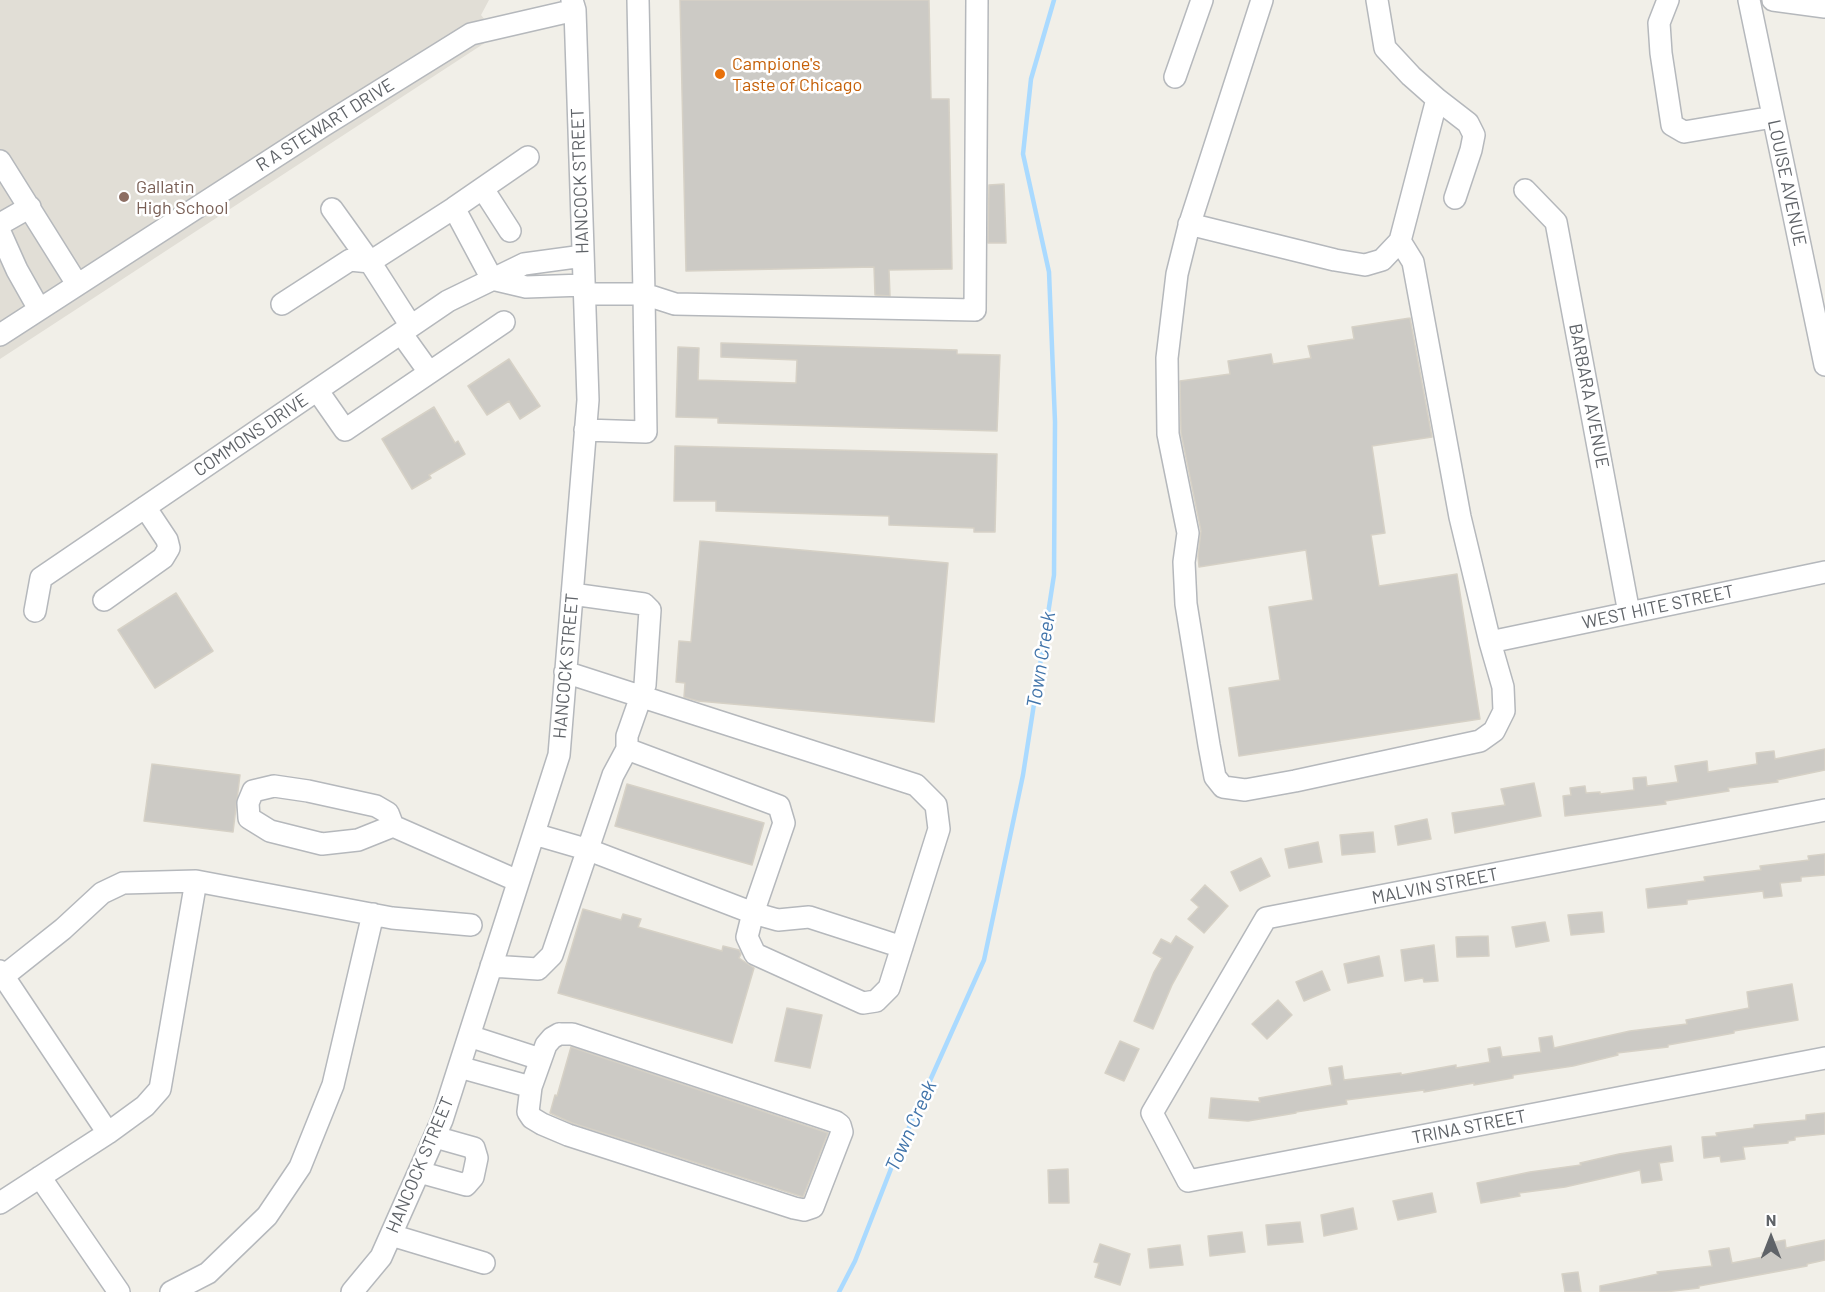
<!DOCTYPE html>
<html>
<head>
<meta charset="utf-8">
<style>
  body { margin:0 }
  #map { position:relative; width:1825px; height:1292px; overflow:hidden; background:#f1efe8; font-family:Barlow,sans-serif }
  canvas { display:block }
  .north { position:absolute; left:1741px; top:1208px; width:60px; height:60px; -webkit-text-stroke:4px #fff; paint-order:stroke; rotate:0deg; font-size:16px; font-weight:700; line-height:24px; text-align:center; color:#5f6368 }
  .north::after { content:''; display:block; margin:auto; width:21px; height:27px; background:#5f6368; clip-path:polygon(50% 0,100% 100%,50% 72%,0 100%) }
</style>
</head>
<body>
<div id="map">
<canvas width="1825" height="1292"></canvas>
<div class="north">N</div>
</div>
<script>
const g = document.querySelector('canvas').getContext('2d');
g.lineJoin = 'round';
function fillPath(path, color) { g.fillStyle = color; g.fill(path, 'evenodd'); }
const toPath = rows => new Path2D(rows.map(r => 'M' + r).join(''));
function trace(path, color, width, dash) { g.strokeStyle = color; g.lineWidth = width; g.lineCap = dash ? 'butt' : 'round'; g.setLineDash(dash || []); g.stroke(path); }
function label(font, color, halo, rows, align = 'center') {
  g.font = font + ' Barlow,sans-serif'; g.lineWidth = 5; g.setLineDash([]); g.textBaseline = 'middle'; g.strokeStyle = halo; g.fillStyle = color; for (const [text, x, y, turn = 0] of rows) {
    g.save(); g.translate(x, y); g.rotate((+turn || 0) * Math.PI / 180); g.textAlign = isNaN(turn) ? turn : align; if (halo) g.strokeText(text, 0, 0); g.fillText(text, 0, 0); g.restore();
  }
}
fillPath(toPath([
  [0,0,489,0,481,15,497,35,0,359]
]), '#e1ded6');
trace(toPath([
  [839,1292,855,1261,894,1161,984,960,1023,775,1054,575,1055,422,1049,272,1023,154,1031,79,1054,0]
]), '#aadaff', 4.5);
const building = toPath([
  [680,0,929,0,931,99,949,99,952,269,889,270,890,296,875,295,874,267,686,271,680,0],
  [1004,184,1006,243,988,243,989,185,1004,184],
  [1410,318,1432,437,1372,446,1385,533,1371,535,1379,586,1457,574,1480,719,1239,756,1229,688,1280,680,1269,607,1313,600,1306,550,1199,567,1198,556,1201,531,1181,433,1180,381,1230,374,1228,361,1271,354,1273,364,1311,358,1308,346,1354,339,1352,327,1410,318],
  [721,343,957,350,957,354,1000,355,997,431,718,423,718,418,676,417,678,347,699,348,698,380,796,383,797,360,721,357,721,343],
  [509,359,540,406,520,419,509,401,487,415,468,386,509,359],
  [434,407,455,443,458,441,465,454,429,475,431,478,412,489,382,439,434,407],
  [675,446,997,454,995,532,974,532,974,528,889,525,889,516,716,511,716,501,674,501,675,446],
  [700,541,948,563,934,722,698,701,684,697,685,683,676,682,679,641,691,642,700,541],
  [176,593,213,651,155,688,118,630,176,593],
  [1825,749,1825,770,1777,780,1778,782,1728,788,1729,791,1665,801,1666,804,1565,816,1563,796,1571,795,1570,788,1585,786,1586,793,1600,792,1600,794,1634,790,1633,778,1646,777,1647,786,1678,782,1675,766,1707,761,1708,772,1757,764,1756,753,1774,751,1775,759,1825,749],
  [152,764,240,775,233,832,144,821,152,764],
  [1534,783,1541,816,1455,833,1452,813,1505,805,1501,789,1534,783],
  [627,784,764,823,752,865,615,826,627,784],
  [1427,819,1431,839,1398,845,1395,826,1427,819],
  [1373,832,1375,852,1342,855,1340,835,1373,832],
  [1318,842,1322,862,1289,868,1285,849,1318,842],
  [1825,854,1825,875,1801,877,1801,881,1780,883,1782,896,1764,898,1763,891,1687,900,1687,904,1648,908,1646,889,1705,881,1704,877,1761,870,1760,866,1809,860,1808,856,1825,854],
  [1261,858,1270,876,1240,891,1231,872,1261,858],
  [1205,885,1228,906,1204,933,1188,919,1199,907,1191,900,1205,885],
  [583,909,621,920,623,914,641,919,638,927,722,951,723,946,739,950,741,954,739,958,754,968,732,1043,558,993,583,909],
  [1602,912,1604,932,1571,935,1568,915,1602,912],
  [1545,922,1549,941,1516,947,1512,927,1545,922],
  [1176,936,1193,947,1172,985,1153,1029,1134,1021,1154,972,1162,958,1153,953,1161,939,1171,944,1176,936],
  [1488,936,1489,956,1457,957,1456,937,1488,936],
  [1434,945,1438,981,1424,982,1423,978,1405,981,1401,950,1434,945],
  [1379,956,1383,976,1348,983,1344,964,1379,956],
  [1322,971,1330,990,1304,1001,1296,982,1322,971],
  [1792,984,1798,1020,1734,1031,1734,1033,1668,1045,1668,1047,1617,1053,1618,1055,1573,1066,1513,1075,1513,1078,1474,1085,1474,1083,1424,1092,1424,1090,1346,1100,1347,1104,1296,1112,1296,1113,1248,1121,1209,1118,1211,1098,1260,1102,1259,1098,1332,1085,1329,1068,1342,1066,1344,1080,1401,1073,1401,1075,1456,1065,1456,1068,1490,1062,1488,1049,1500,1047,1502,1057,1541,1052,1539,1038,1552,1036,1554,1048,1630,1031,1687,1024,1686,1020,1749,1008,1747,992,1792,984],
  [1278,1000,1292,1015,1267,1039,1252,1024,1278,1000],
  [787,1008,822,1015,810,1068,775,1061,787,1008],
  [1120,1041,1139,1049,1124,1081,1105,1073,1120,1041],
  [571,1047,828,1133,803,1197,572,1123,550,1113,555,1095,557,1096,571,1047],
  [1825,1113,1825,1134,1795,1137,1795,1140,1788,1141,1788,1143,1743,1147,1745,1159,1721,1162,1720,1156,1704,1158,1702,1137,1717,1136,1716,1133,1754,1128,1754,1125,1806,1120,1806,1115,1825,1113],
  [1671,1146,1673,1161,1659,1163,1662,1180,1642,1183,1640,1170,1565,1187,1519,1193,1520,1196,1481,1203,1477,1183,1530,1172,1581,1165,1580,1163,1619,1154,1671,1146],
  [1068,1169,1069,1203,1049,1203,1048,1170,1068,1169],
  [1432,1193,1436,1212,1398,1220,1393,1201,1432,1193],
  [1353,1208,1357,1229,1324,1236,1321,1215,1353,1208],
  [1300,1222,1303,1242,1268,1245,1266,1225,1300,1222],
  [1242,1232,1245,1252,1210,1256,1208,1236,1242,1232],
  [1785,1240,1786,1248,1825,1240,1825,1260,1807,1264,1807,1266,1699,1286,1699,1288,1665,1292,1600,1292,1600,1286,1658,1274,1657,1272,1712,1266,1709,1251,1729,1248,1732,1263,1763,1257,1762,1253,1771,1251,1769,1243,1785,1240],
  [1100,1244,1130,1254,1120,1285,1095,1277,1099,1263,1094,1262,1100,1244],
  [1180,1245,1183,1265,1150,1268,1148,1249,1180,1245],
  [1578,1272,1581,1292,1565,1292,1562,1274,1578,1272]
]);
fillPath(building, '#cccac5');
trace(building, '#d6d1c6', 1.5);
const minor = toPath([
  [1262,0,1189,226,1177,274,1167,358,1168,434,1188,533,1184,562,1186,604,1209,745,1215,777,1223,787,1245,790,1295,781,1480,741,1494,731,1504,711,1503,687,1490,642,1460,517,1413,262,1400,241,1437,99,1411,76,1385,48,1377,0],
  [1668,0,1659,23,1661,53,1672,125,1684,132,1773,117],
  [1749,0,1825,365],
  [1773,0,1825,7],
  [1175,77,1202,0],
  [1437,99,1468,123,1474,135,1471,150,1455,198],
  [0,161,77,284],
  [483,189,510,231],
  [1525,190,1556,222,1629,613],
  [332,209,370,262,411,326],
  [0,224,30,207],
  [1189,224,1335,260,1365,265,1382,260,1400,241],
  [0,232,17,270,39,309],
  [492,279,454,208,528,157],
  [492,279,526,287,584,285],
  [584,294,644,294,638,0],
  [282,304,350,260,370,262,454,208],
  [401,333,429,372],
  [0,335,323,126,471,34,575,10],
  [317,390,345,430,504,322],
  [585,430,646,432,644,294,675,304,975,310,977,0],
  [104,600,163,558,169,548,167,540,145,507],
  [35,611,41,578,448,301,524,264,583,256],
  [1490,642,1825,572],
  [627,749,779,806,784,823,753,913,778,920,809,917,902,947],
  [1825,810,1266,918,1152,1113,1188,1181,1825,1058],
  [393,826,388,813,376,806,308,791,274,786,253,791,248,803,249,818,270,831,322,844,358,840,393,826,518,881],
  [534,834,589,850,753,913,747,937,755,954,863,1003,876,1001,889,988,939,829,936,805,916,785,565,672],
  [491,966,538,969,552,955,613,775,627,749,627,736,645,685,650,610,644,604,572,594],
  [0,971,108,1133],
  [0,979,63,929,102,893,123,883,196,881,392,918,471,925],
  [559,1034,572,1034,836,1122,840,1125,842,1132,813,1207,804,1210,794,1208,568,1135,542,1124,532,1118,528,1112,531,1087,546,1045,552,1038,559,1034],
  [469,1036,540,1059],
  [459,1067,531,1087],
  [419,1172,466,1185,473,1177,477,1158,474,1148,435,1137],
  [40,1177,119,1292],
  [0,1203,108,1133,145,1106,160,1089,196,881],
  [391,1235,484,1263],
  [171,1292,208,1273,267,1216,300,1167,333,1085,373,914],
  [352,1292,381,1257,442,1120,559,755,588,400,575,10,572,0]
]);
trace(minor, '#b5b8bc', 24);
trace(minor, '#fff', 21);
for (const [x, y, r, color] of [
  [720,74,6,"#e8710a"],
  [124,197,6,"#8d6e63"]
]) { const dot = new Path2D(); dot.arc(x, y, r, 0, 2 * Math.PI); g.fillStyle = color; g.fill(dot); trace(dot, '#fff', 2); }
label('18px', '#c56008', '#fff', [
  ["Campione's",732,64],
  ["Taste of Chicago",732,85]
], 'left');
label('18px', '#5f6368', '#fff', [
  ["R A STEWART DRIVE",325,125,-32],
  ["HANCOCK STREET",580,181,-92],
  ["LOUISE AVENUE",1787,183,78],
  ["BARBARA AVENUE",1589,396,79],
  ["COMMONS DRIVE",251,435,-34],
  ["WEST HITE STREET",1658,607,-12],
  ["HANCOCK STREET",566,666,-85],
  ["MALVIN STREET",1435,886,-11],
  ["TRINA STREET",1469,1127,-11],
  ["HANCOCK STREET",420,1165,-67]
]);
label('18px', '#785e54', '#fff', [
  ["Gallatin",136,187],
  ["High School",136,208]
], 'left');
label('italic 20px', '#4174aa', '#fff', [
  ["Town Creek",1041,660,-81],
  ["Town Creek",911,1126,-66]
]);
</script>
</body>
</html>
